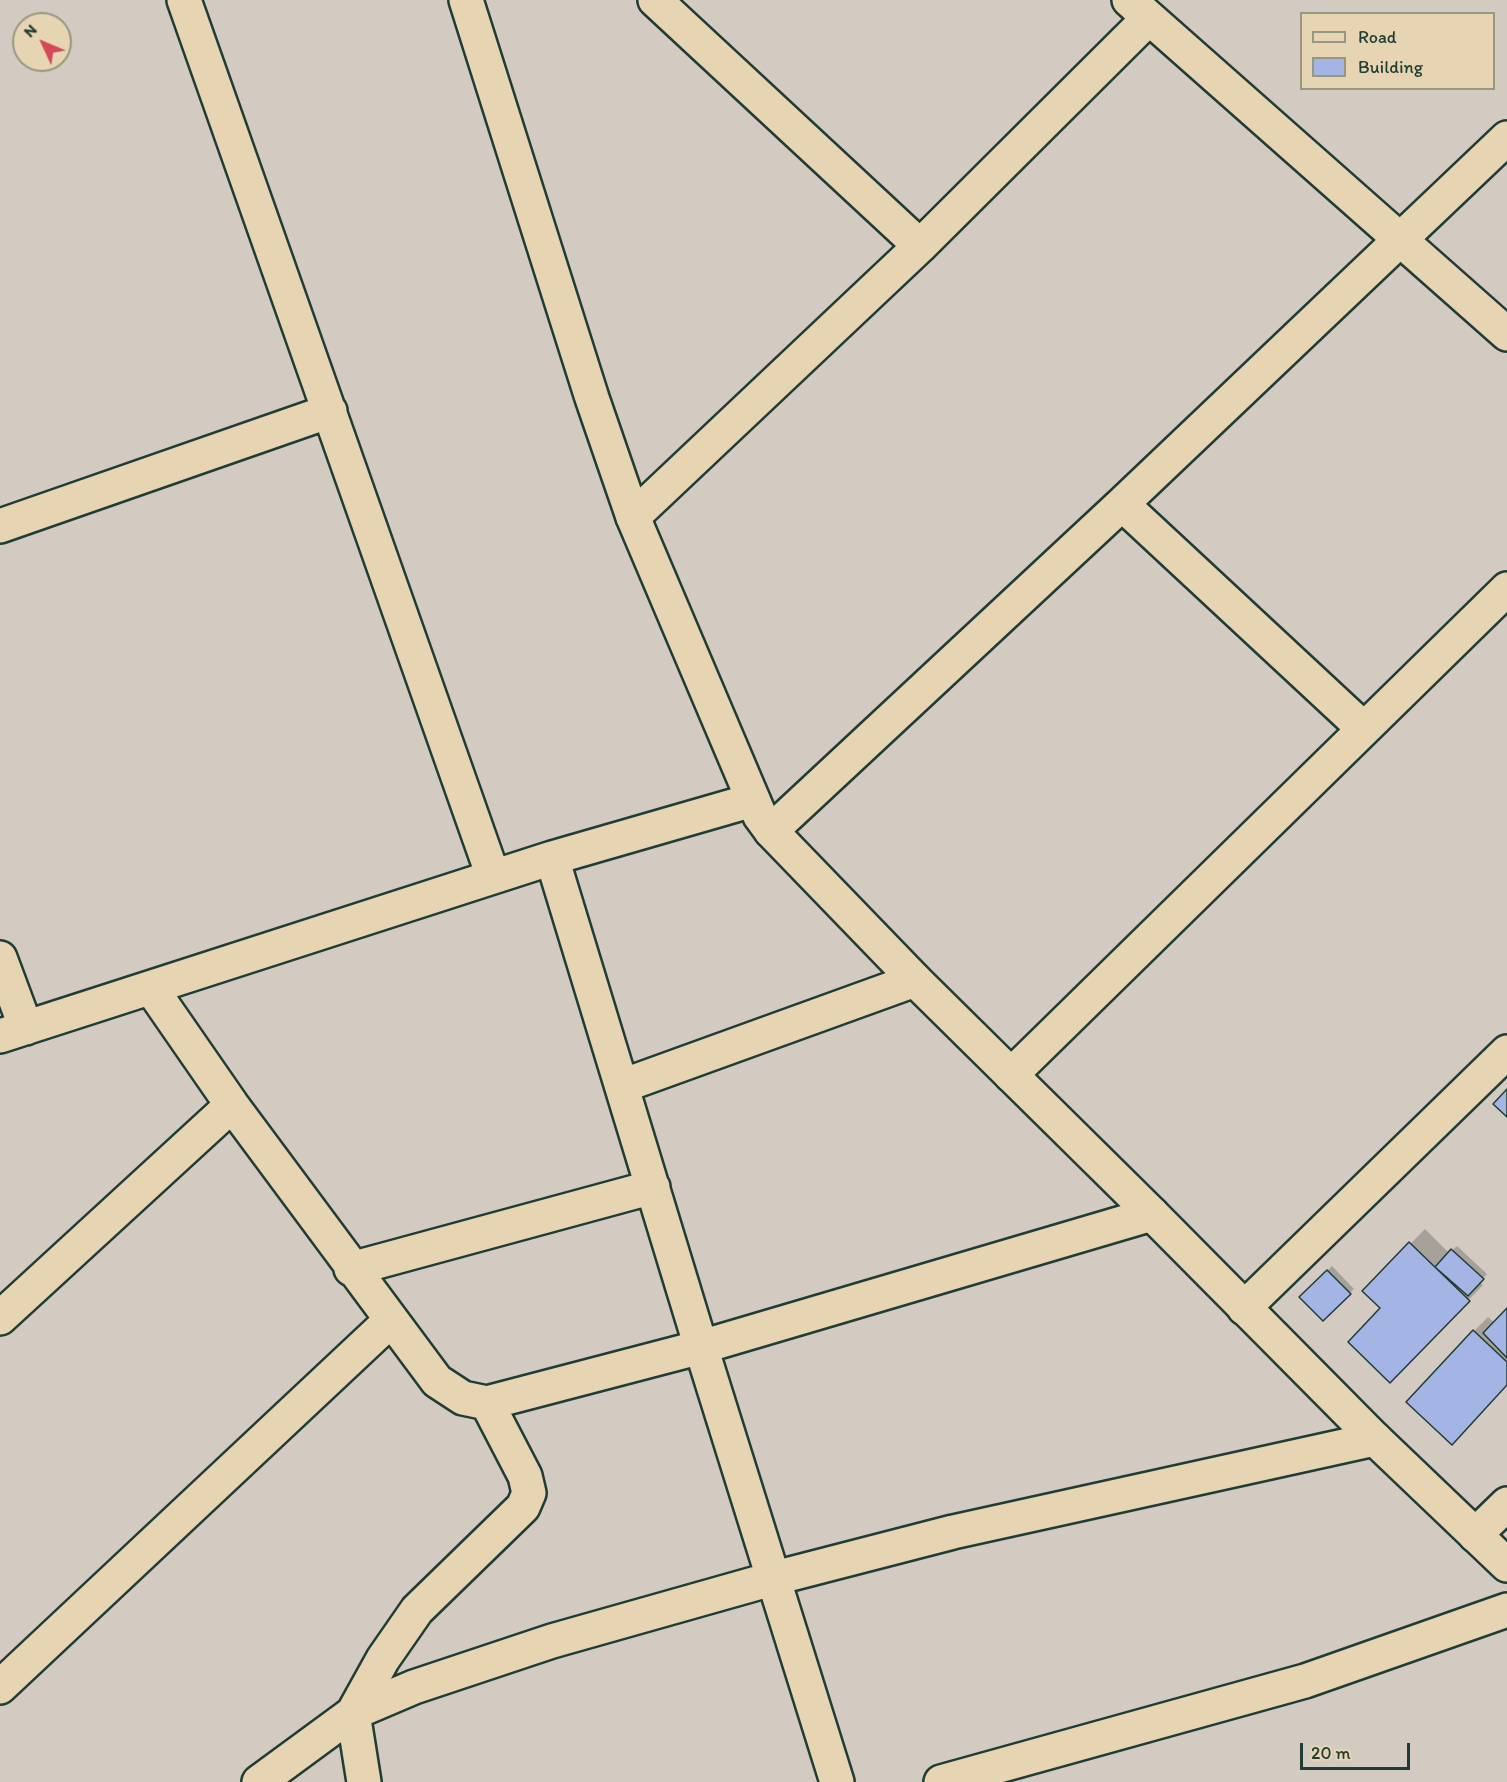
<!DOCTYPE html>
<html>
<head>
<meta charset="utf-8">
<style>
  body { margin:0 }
  #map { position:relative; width:1507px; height:1782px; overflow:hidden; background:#d3cac1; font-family:Itim,sans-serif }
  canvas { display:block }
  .legend { position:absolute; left:1300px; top:12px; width:195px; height:78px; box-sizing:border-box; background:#e7d4b2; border:2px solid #979880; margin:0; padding:8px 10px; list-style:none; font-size:18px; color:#1f3d34 }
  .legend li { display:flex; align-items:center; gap:12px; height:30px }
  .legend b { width:30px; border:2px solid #979880 }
  .north { position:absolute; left:12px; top:12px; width:60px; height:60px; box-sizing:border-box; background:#e7d4b2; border:2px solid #979880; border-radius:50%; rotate:314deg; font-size:16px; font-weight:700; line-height:24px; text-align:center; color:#1f3d34 }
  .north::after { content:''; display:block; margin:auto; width:21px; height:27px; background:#d1495b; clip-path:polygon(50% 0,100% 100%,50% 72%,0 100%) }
  .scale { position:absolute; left:1300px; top:1743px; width:110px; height:27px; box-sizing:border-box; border:3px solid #1f3d34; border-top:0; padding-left:8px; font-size:18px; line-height:21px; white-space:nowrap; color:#1f3d34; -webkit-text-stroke:4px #e7d4b2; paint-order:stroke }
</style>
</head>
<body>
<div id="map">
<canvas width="1507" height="1782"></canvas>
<ul class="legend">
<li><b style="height:8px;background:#e7d4b2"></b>Road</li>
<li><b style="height:16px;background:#a4b4e4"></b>Building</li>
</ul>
<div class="north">N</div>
<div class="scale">20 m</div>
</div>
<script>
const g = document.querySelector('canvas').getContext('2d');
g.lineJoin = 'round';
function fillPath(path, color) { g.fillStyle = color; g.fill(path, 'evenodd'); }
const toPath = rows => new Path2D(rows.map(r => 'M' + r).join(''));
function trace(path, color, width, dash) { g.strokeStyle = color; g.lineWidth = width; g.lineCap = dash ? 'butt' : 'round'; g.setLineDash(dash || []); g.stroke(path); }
fillPath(toPath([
  [1425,1229,1449,1253,1457,1246,1487,1274,1480,1282,1483,1285,1405,1366,1382,1308,1364,1291],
  [1332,1266,1354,1289,1323,1319,1301,1297],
  [1507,1311,1507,1384,1474,1331,1488,1317,1495,1323]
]), '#0003');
const building = toPath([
  [1507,1089,1507,1117,1493,1104,1507,1089],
  [1409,1242,1470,1301,1390,1383,1348,1342,1380,1308,1362,1291,1409,1242],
  [1451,1249,1484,1279,1468,1296,1435,1267,1451,1249],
  [1327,1270,1351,1294,1323,1321,1299,1297,1327,1270],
  [1507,1308,1507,1358,1483,1333,1507,1308],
  [1473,1330,1507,1362,1507,1385,1452,1445,1406,1402,1473,1330]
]);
fillPath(building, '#a4b4e4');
trace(building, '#1f3d34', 1.5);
const street = toPath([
  [184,0,493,876],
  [655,0,920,246],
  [1129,0,1507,334],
  [1122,504,1364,729],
  [633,517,920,246,1149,18],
  [0,526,330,411],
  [771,831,1122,504,1507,138],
  [552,858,701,1347,837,1782],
  [0,958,26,1028],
  [151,988,232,1105,437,1381,463,1398,487,1403,701,1347,1152,1214],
  [0,1036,552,858,753,800],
  [1011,1075,1507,589],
  [622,1086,915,980],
  [351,1269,653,1187],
  [1244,1308,1507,1052],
  [0,1318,232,1105],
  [1475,1535,1507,1504],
  [0,1687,390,1321],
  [259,1782,353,1713,414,1687,552,1641,775,1578,953,1532,1375,1439],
  [364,1782,353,1713,383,1659,417,1610,523,1507,529,1493,525,1476,487,1403],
  [941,1782,1305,1681,1507,1610]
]);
const secondary = toPath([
  [466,0,592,398,633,517,760,816,771,831,915,980,1152,1214,1375,1439,1507,1565]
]);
trace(street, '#1f3d34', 38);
trace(secondary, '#1f3d34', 38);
trace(street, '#e7d4b2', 33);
trace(secondary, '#e7d4b2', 33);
</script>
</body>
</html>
